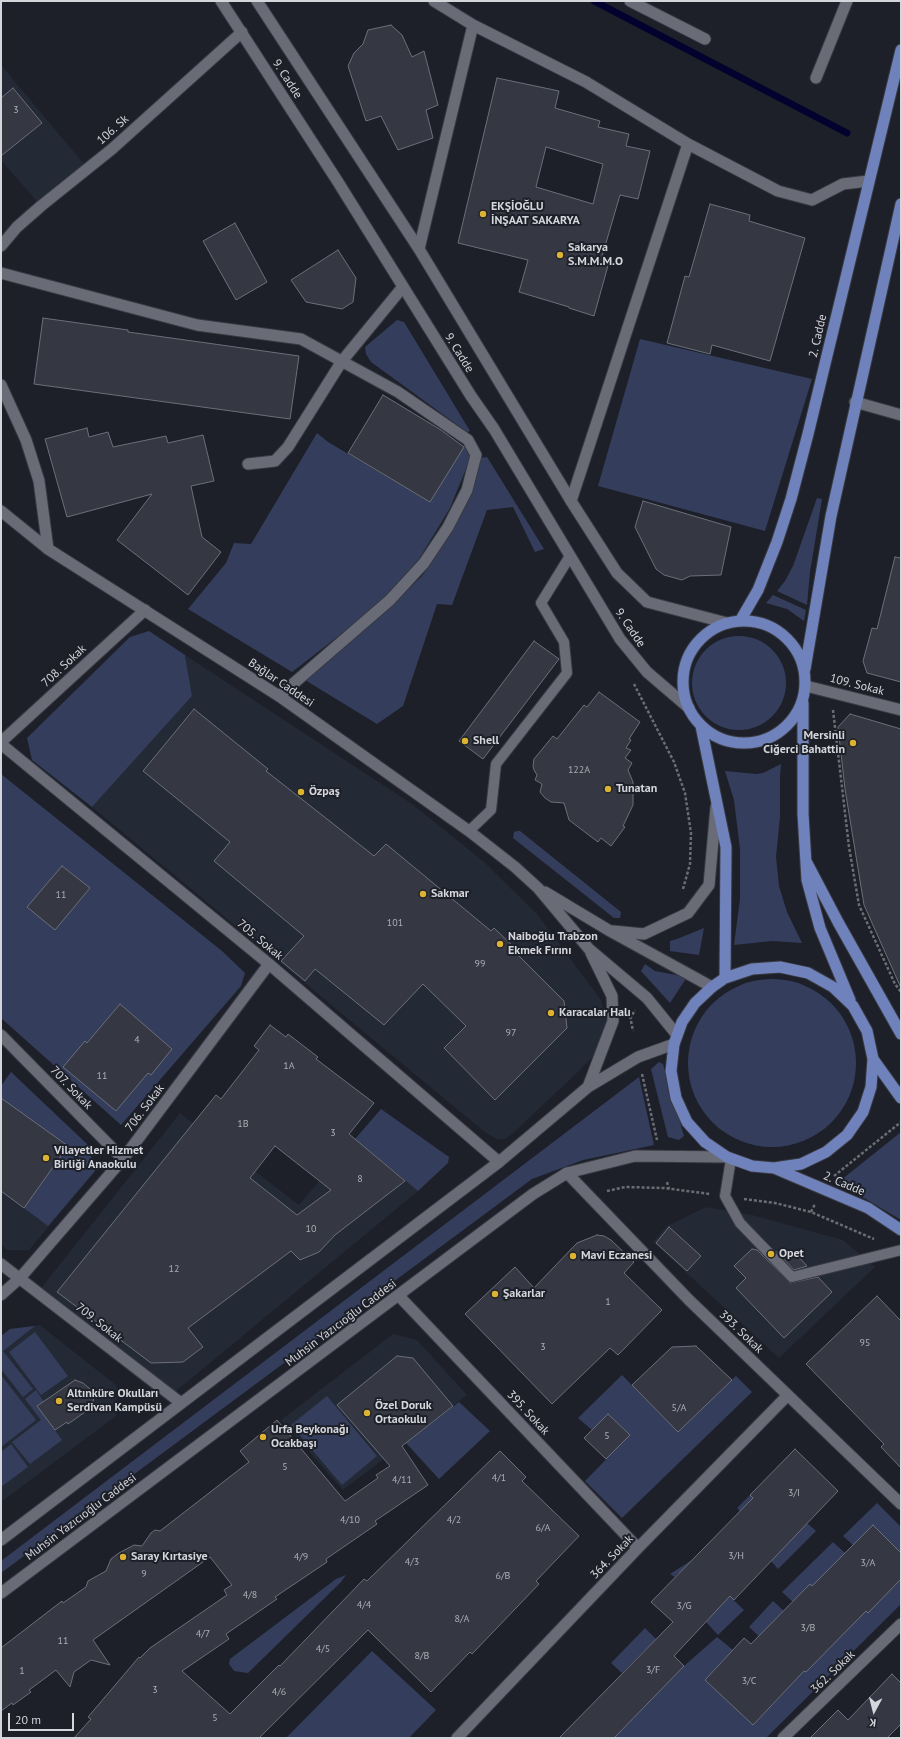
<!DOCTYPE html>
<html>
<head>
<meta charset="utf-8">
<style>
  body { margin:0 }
  #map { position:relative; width:902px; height:1739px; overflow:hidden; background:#1d2028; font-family:"PT Sans",sans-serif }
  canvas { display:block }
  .frame { position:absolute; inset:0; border:2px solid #d4d6dc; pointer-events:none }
  .north { position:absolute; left:854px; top:1691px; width:40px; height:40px; -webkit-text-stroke:3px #1d2028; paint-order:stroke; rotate:187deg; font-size:11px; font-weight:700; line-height:16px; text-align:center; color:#d4d6dc }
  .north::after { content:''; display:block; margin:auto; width:14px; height:18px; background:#d4d6dc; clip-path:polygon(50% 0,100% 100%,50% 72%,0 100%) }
  .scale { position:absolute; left:8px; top:1713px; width:66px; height:18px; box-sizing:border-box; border:2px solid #d4d6dc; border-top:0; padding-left:5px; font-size:12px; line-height:14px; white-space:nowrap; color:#d4d6dc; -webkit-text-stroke:3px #1d2028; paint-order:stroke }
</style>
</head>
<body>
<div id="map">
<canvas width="902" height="1739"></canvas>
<div class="frame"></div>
<div class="north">K</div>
<div class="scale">20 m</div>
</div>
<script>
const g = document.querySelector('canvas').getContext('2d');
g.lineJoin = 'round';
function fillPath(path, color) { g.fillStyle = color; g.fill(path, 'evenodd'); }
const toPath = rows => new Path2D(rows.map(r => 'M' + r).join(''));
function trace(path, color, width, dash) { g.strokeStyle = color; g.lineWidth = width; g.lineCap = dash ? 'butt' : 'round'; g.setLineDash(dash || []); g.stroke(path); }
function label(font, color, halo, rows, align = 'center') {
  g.font = font + ' "PT Sans",sans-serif'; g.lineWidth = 4; g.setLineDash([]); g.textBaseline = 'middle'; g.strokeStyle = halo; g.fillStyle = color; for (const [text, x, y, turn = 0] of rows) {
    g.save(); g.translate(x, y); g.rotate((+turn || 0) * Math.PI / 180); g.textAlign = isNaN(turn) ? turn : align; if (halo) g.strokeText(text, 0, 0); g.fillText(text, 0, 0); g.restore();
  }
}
fillPath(toPath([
  [1,65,88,169,41,206,1,160],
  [185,655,412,804,483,861,537,914,601,1000,607,1023,597,1052,579,1071,513,1133,505,1139,497,1139,486,1133,92,807,192,696],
  [11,1072,88,1145,95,1171,29,1250,7,1250,1,1245,1,1086],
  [180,1113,299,1205,355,1139,418,1191,176,1391,42,1287],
  [706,1207,752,1215,843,1240,875,1267,779,1358,653,1242,667,1226],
  [40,1325,117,1386,116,1416,1,1502,1,1336,10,1329],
  [393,1334,417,1340,467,1395,343,1490,281,1420]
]), '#242936');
fillPath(toPath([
  [397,320,404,322,470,431,467,432,371,362,366,354,365,347],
  [640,339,812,379,765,531,598,486],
  [317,433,328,442,430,502,465,444,470,459,450,508,419,559,392,590,358,621,292,672,188,609,226,563,234,543,251,544],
  [487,457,544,549,535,552,513,507,487,510,452,605,437,604,403,706,377,724,305,680,392,605,422,576,438,553,464,507,474,486,480,458],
  [817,498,822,499,810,572,807,605,777,591,785,581,793,566],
  [773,595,806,610,804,621,787,609,766,603],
  [149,631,185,655,192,696,92,807,32,760,27,738,130,637],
  '692 683a47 47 0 1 1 94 0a47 47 0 1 1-94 0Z',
  [781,764,780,776,780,817,776,857,779,886,787,912,802,943,772,941,734,945,740,899,740,849,734,800,725,771,756,774,763,773],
  [1,774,222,951,245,973,241,986,121,1125,1,1018],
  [517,831,520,831,621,912,620,918,614,918,513,838,514,832],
  [704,928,699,955,670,951,670,941,677,939],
  [645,964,655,971,687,977,670,1003,641,971],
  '688 1063a84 84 0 1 1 168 0a84 84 0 1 1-168 0Z',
  [659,1062,663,1064,684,1136,679,1140,668,1137,651,1069],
  [11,1072,88,1145,95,1171,48,1226,24,1208,68,1146,3,1100,1,1102,1,1086],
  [639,1077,654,1145,583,1160,532,1179,1,1573,1,1561],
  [381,1109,449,1157,448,1163,418,1191,355,1139],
  [901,1132,901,1220,866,1199,836,1184],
  [35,1326,3,1351,33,1389,23,1397,1,1369,1,1336,10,1329],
  [35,1332,68,1376,41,1395,9,1352],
  [1,1375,36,1420,1,1447],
  [622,1375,678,1432,736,1376,752,1392,622,1518,585,1481,630,1435,608,1414,592,1430,578,1418],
  [36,1390,44,1402,38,1407,62,1440,30,1464,12,1442,41,1420,25,1399],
  [327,1396,377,1456,342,1485,291,1425],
  [459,1402,490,1431,439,1479,406,1443],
  [11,1444,28,1467,1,1487,1,1452],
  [750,1495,793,1537,807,1523,816,1531,778,1569,771,1561,780,1551,737,1508],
  [877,1503,901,1527,901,1604,766,1738,614,1738,684,1666,717,1637,733,1650,705,1680,753,1725,793,1683,790,1657,806,1672,850,1624,811,1585,793,1602,782,1592,833,1542,845,1553,853,1545,843,1536],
  [692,1560,744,1610,718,1635,706,1622,717,1609,678,1573,675,1577,670,1574],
  [346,1575,341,1582,248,1673,234,1671,229,1664,230,1659,336,1579],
  [773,1601,784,1611,764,1641,749,1627],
  [645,1628,656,1639,622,1673,611,1663],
  [372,1651,436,1710,409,1738,286,1738]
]), '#343e5c');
trace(toPath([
  [594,1,847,133]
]), '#03022e', 7);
const building = toPath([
  [391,25,402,35,412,57,424,51,438,105,426,110,433,138,398,150,381,116,366,121,348,66,354,53,363,44,368,30,391,25],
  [497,78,559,91,555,108,600,121,598,127,629,134,626,146,650,151,638,199,620,195,601,260,609,262,594,316,569,308,569,307,519,292,528,260,458,243,497,78],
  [546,147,603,164,593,204,536,187,546,147],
  [13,88,42,123,1,156,1,98,13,88],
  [710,204,750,215,749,221,805,238,770,361,712,345,710,354,667,343,685,276,689,277,710,204],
  [235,223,267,282,236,300,203,241,235,223],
  [338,250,356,278,353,302,342,309,306,302,291,280,338,250],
  [43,318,128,330,128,332,214,344,299,356,290,419,34,384,43,318],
  [383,395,441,430,464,447,430,502,348,453,383,395],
  [87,428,89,437,108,432,113,447,166,436,168,443,203,435,214,481,191,486,202,537,221,552,188,595,117,540,152,494,67,517,45,439,87,428],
  [643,501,731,527,721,575,690,576,682,580,664,575,656,569,635,527,643,501],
  [895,557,901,558,901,682,867,673,863,661,872,628,877,629,895,557],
  [534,641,559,659,483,759,459,741,534,641],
  [599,692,640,722,629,739,631,740,626,748,631,750,625,758,632,763,628,770,633,782,633,805,623,826,625,827,611,846,601,838,598,842,569,820,564,803,551,802,545,798,540,792,542,784,535,780,537,775,534,770,533,766,534,759,553,736,557,739,584,705,587,707,599,692],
  [194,709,268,769,266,771,374,856,386,844,491,931,494,928,517,950,515,952,564,1001,567,1028,495,1100,444,1048,466,1026,423,984,384,1025,315,969,305,981,281,961,304,936,214,861,230,842,143,771,194,709],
  [850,714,901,729,901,988,864,905,845,789,838,727,850,714],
  [62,866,90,888,55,930,27,907,62,866],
  [120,1004,172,1049,151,1075,148,1073,116,1111,63,1067,85,1041,87,1043,120,1004],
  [270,1025,286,1037,288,1034,318,1057,316,1059,374,1103,349,1134,405,1181,335,1235,319,1252,300,1260,291,1251,188,1328,203,1347,183,1362,151,1363,57,1292,216,1095,221,1099,259,1050,254,1046,270,1025],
  [275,1146,331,1190,297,1215,250,1178,275,1146],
  [1,1098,68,1146,24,1208,1,1191,1,1098],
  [669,1227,701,1256,687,1271,656,1243,669,1227],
  [597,1235,604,1236,611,1240,634,1262,624,1273,662,1310,618,1355,610,1348,552,1404,465,1314,515,1267,534,1288,577,1243,597,1235],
  [752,1249,757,1250,790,1283,818,1277,832,1292,784,1338,736,1288,746,1278,734,1266,752,1249],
  [777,1252,796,1254,807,1266,794,1270,777,1252],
  [877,1296,901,1321,901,1468,881,1447,884,1444,806,1364,877,1296],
  [696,1346,732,1380,678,1432,632,1385,672,1347,696,1346],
  [397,1356,413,1358,453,1406,402,1446,428,1485,375,1521,377,1524,326,1559,327,1562,275,1597,277,1599,226,1634,229,1639,182,1671,230,1714,279,1665,280,1666,364,1579,367,1581,500,1451,526,1477,522,1481,579,1536,536,1581,539,1584,472,1654,470,1652,431,1692,368,1630,259,1738,74,1738,91,1719,88,1717,139,1657,140,1658,150,1648,227,1595,224,1590,232,1585,210,1557,93,1640,110,1665,91,1660,74,1672,70,1687,56,1670,29,1690,31,1692,13,1705,12,1703,1,1711,1,1648,62,1601,63,1603,86,1587,88,1581,106,1571,111,1559,119,1553,134,1545,142,1546,151,1533,155,1530,160,1531,249,1462,240,1451,277,1420,345,1501,378,1478,376,1475,390,1466,337,1405,397,1356],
  [75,1380,83,1383,90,1389,94,1397,92,1407,68,1424,67,1422,55,1430,37,1406,75,1380],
  [608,1414,630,1435,606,1459,584,1438,608,1414],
  [795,1449,838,1491,734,1600,730,1596,674,1656,684,1666,614,1738,559,1738,673,1622,651,1602,753,1498,750,1495,795,1449],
  [873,1525,901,1553,901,1579,868,1613,866,1611,806,1672,804,1671,753,1725,705,1680,744,1638,751,1644,810,1584,812,1586,873,1525],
  [892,1674,901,1683,901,1724,887,1738,810,1738,838,1710,848,1720,892,1674]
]);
fillPath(building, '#353842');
trace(building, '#6b6f79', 1);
const service = toPath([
  [469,831,491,810,496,764,567,673,564,642,541,603,570,556],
  [731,1159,725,1196,740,1223,792,1277,901,1250]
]);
const minor = toPath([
  [434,1,473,25,586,82,688,144,778,191,812,200,843,184,868,181],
  [630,1,705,39],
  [816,78,847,1],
  [1,246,17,227,41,206,112,149,242,32],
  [419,249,473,25],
  [1,273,197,325,301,339,398,392,468,440,476,455,467,490,448,527,424,563,390,600,279,696],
  [1,385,26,440,39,481,48,549],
  [855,402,901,415],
  [248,464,275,461,288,447,342,361,402,288],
  [571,501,688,144],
  [806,686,901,710],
  [1,742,145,610],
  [1,744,269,964,499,1162],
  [1,1035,123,1159],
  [567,1173,689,1300,901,1504],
  [1,1264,181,1403],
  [1,1295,20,1278,123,1159,269,964],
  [399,1296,638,1548],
  [457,1738,638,1548,787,1396],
  [783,1738,901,1624]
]);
const secondary = toPath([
  [221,1,338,182,471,396,494,429,620,639,647,672,689,708],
  [257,1,419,249,571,501,617,573,647,602,727,623],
  [1,511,48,549,279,696,469,831,515,867,538,888,589,949,647,998,677,1035],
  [545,892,610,931,712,987],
  [613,931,644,934,688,913,709,885,716,807],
  [588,1087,613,1021,612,996,591,953],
  [1,1540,499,1162,588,1087,638,1057,674,1044],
  [1,1593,533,1194,567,1173,635,1156,727,1157]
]);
const primary = toPath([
  '683 682a61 61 0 1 1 122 0a61 61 0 1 1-122 0Z',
  [740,621,758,590,777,542,791,499,808,434,901,50],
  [805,669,831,516,901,204],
  [803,703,803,814,807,880,820,928,850,1000],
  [701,726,726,847,725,978],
  [807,863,838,922,901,1034],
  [873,1059,901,1098],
  [774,1168,801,1164,826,1152,847,1135,863,1112,871,1087,873,1059,867,1031,853,1006,833,987,808,973,780,967,752,969,725,978,712,987,695,1003,682,1022,674,1044,671,1071,676,1098,687,1122,705,1142,727,1157,752,1166,774,1168,868,1208,901,1230]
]);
trace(service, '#383a42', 12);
trace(minor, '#383a42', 13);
trace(secondary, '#383a42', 13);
trace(primary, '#383a42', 13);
trace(toPath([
  [634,684,674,762,685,793,691,833,690,864,683,889],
  [833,710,849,847,859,905,895,984,901,992],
  [630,1019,635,1010],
  [631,1021,633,1031],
  [642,1074,657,1140],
  [834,1176,901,1122],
  [667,1182,669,1189],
  [607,1191,625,1187,664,1188,710,1194],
  [744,1199,775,1203,811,1212,874,1239],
  [811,1212,815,1204]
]), '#6b6d75', 2.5, [3, 2]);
trace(service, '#696c77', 10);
trace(minor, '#696c77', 11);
trace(secondary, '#696c77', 11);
trace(primary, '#7082bb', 11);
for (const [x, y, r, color] of [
  [483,214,4,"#dcb233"],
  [560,255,4,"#dcb233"],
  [465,741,4,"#dcb233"],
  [853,743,4,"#dcb233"],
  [608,789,4,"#dcb233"],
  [301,792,4,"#dcb233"],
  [423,894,4,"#dcb233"],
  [500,944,4,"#dcb233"],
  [551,1013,4,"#dcb233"],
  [46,1158,4,"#dcb233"],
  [771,1254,4,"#dcb233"],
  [573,1256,4,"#dcb233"],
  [495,1294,4,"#dcb233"],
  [59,1401,4,"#dcb233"],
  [367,1413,4,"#dcb233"],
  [263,1437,4,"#dcb233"],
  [123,1557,4,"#dcb233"]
]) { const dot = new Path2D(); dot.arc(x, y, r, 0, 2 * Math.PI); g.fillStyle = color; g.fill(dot); trace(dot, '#1d2028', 1.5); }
label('10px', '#acaeb6', null, [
  ["3",16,110],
  ["122A",579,770],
  ["11",61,895],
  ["101",395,923],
  ["99",480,964],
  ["97",511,1033],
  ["4",137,1040],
  ["1A",289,1066],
  ["11",102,1076],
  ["1B",243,1124],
  ["3",333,1133],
  ["8",360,1179],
  ["10",311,1229],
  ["12",174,1269],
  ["1",608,1302],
  ["95",865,1343],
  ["3",543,1347],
  ["5/A",679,1408],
  ["5",607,1436],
  ["5",285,1467],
  ["4/1",499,1478],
  ["4/11",402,1480],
  ["3/I",794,1493],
  ["4/10",350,1520],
  ["4/2",454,1520],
  ["6/A",543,1528],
  ["3/H",736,1556],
  ["4/9",301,1557],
  ["4/3",412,1562],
  ["3/A",868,1563],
  ["9",144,1574],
  ["6/B",503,1576],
  ["4/8",250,1595],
  ["4/4",364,1605],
  ["3/G",684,1606],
  ["8/A",462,1619],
  ["3/B",808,1628],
  ["4/7",203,1634],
  ["11",63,1641],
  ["4/5",323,1649],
  ["8/B",422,1656],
  ["3/F",653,1670],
  ["1",22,1671],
  ["3/C",749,1681],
  ["3",155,1690],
  ["4/6",279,1692],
  ["5",215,1718]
]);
label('12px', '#d4d6dc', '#1d2028', [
  ["9. Cadde",287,79,57],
  ["106. Sk",113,130,-42],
  ["2. Cadde",818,336,-77],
  ["9. Cadde",459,353,58],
  ["9. Cadde",630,628,56],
  ["708. Sokak",64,666,-43],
  ["Bağlar Caddesi",281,683,34],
  ["109. Sokak",857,685,14],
  ["705. Sokak",260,940,40],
  ["707. Sokak",71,1088,46],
  ["706. Sokak",145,1108,-53],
  ["2. Cadde",844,1184,23],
  ["709. Sokak",99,1323,38],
  ["Muhsin Yazıcıoğlu Caddesi",341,1323,-37],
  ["393. Sokak",741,1332,44],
  ["395. Sokak",528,1413,47],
  ["Muhsin Yazıcıoğlu Caddesi",81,1517,-37],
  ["364. Sokak",612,1557,-46],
  ["362. Sokak",833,1672,-44]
]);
label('bold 12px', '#d4d6dc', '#1d2028', [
  ["EKŞİOĞLU",491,207],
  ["İNŞAAT SAKARYA",491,221],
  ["Sakarya",568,248],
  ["S.M.M.M.O",568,262],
  ["Mersinli",845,736,"right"],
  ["Ciğerci Bahattin",845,750,"right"],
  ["Shell",473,741],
  ["Tunatan",616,789],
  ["Özpaş",309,792],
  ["Sakmar",431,894],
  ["Naiboğlu Trabzon",508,937],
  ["Ekmek Fırını",508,951],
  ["Karacalar Halı",559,1013],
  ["Vilayetler Hizmet",54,1151],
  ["Birliği Anaokulu",54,1165],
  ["Opet",779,1254],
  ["Mavi Eczanesi",581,1256],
  ["Şakarlar",503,1294],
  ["Altınküre Okulları",67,1394],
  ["Serdivan Kampüsü",67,1408],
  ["Özel Doruk",375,1406],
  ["Ortaokulu",375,1420],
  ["Urfa Beykonağı",271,1430],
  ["Ocakbaşı",271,1444],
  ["Saray Kırtasiye",131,1557]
], 'left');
</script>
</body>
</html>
